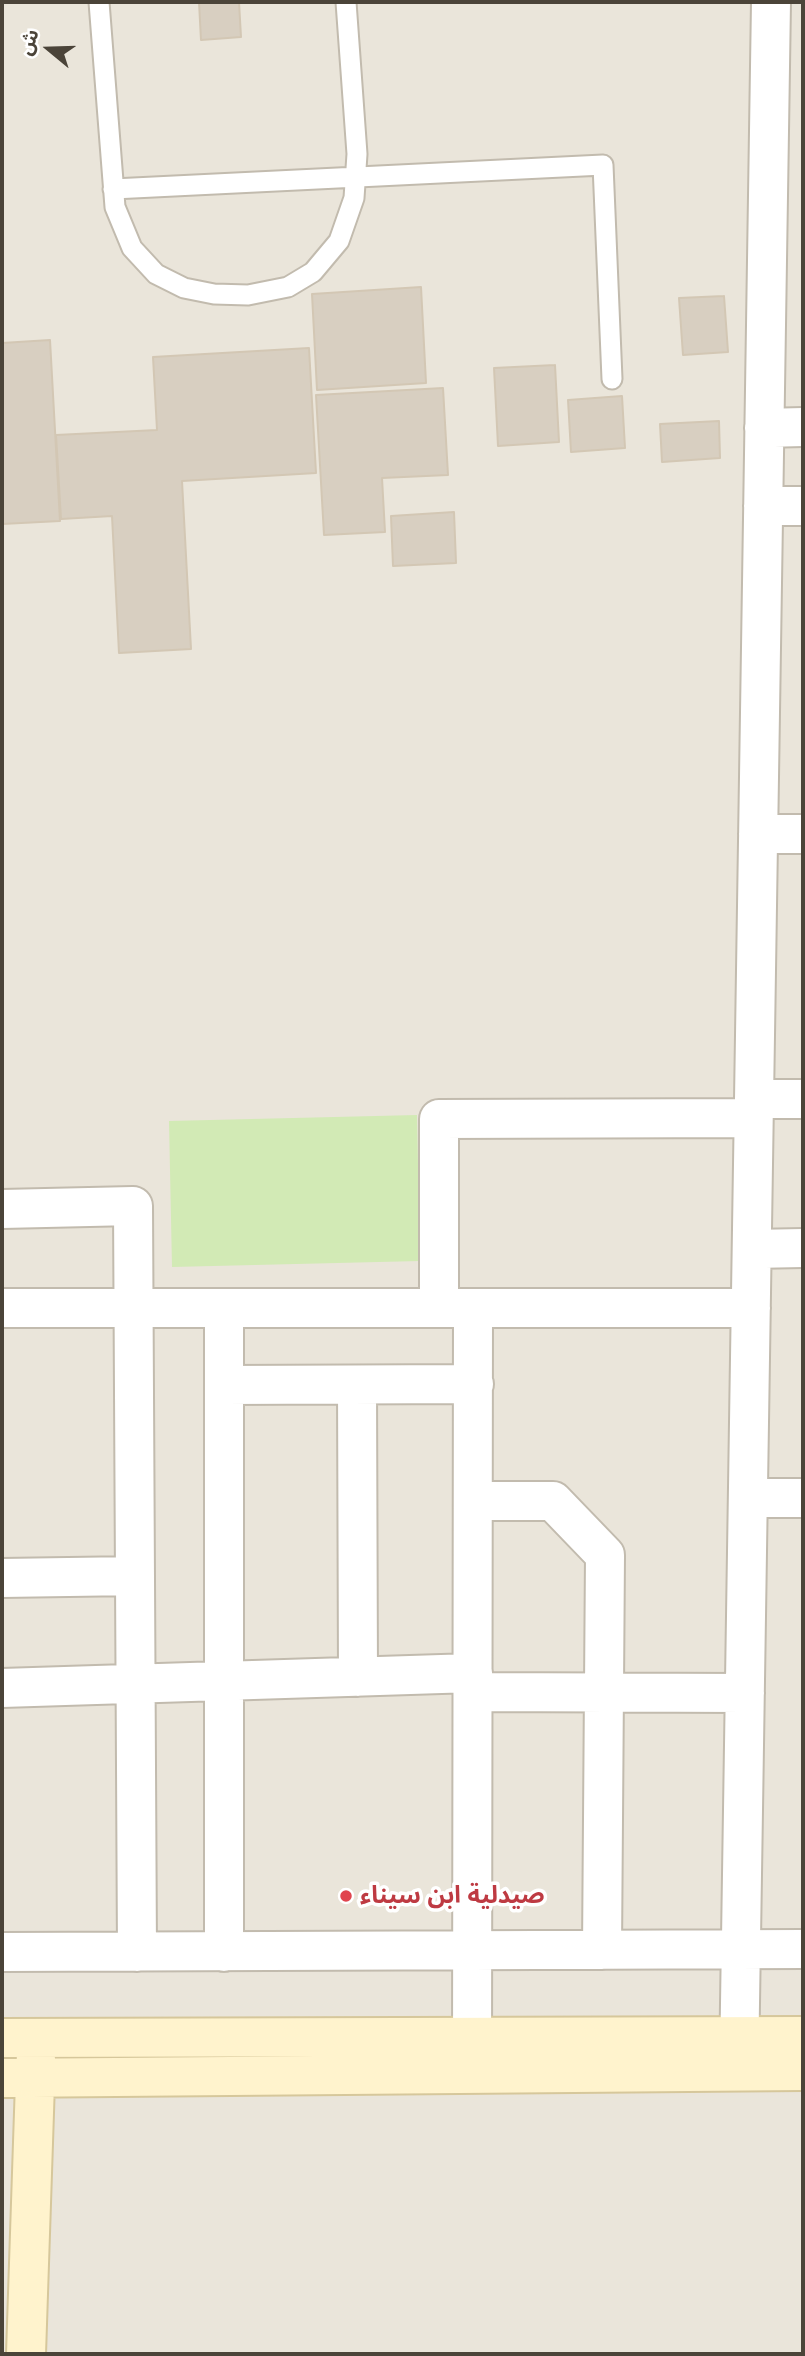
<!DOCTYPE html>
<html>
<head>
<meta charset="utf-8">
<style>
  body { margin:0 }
  #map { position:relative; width:805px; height:2356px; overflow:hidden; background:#f6f3ec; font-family:Helvetica,"Noto Sans Arabic",sans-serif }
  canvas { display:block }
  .frame { position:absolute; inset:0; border:4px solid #4b4439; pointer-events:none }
  .north { position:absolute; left:14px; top:14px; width:70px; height:70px; -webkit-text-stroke:5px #fff; paint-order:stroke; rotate:289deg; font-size:19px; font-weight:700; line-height:28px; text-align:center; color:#4b4439 }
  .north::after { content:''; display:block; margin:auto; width:24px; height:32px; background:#4b4439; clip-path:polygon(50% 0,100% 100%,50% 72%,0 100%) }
</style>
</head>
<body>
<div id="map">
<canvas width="805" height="2356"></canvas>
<div class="frame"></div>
<div class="north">ش</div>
</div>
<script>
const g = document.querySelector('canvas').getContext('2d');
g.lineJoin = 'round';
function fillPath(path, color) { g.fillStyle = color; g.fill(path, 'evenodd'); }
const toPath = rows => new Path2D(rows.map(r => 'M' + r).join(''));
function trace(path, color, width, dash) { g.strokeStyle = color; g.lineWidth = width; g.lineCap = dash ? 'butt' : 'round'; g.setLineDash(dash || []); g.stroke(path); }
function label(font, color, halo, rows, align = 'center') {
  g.font = font + ' Helvetica,"Noto Sans Arabic",sans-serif'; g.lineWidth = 7; g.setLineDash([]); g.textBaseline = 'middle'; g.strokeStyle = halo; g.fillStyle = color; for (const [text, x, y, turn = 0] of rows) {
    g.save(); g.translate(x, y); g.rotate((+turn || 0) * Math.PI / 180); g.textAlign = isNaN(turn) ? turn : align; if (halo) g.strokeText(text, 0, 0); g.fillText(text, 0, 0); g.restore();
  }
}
fillPath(toPath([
  [2,2,803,2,803,2354,2,2354]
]), '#eae5da');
fillPath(toPath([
  [417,1115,420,1261,172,1267,169,1121]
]), '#d2eab5');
const building = toPath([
  [199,2,239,2,241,37,201,40,199,2],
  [421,287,426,383,317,390,312,294,421,287],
  [724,296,728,352,683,355,679,298,724,296],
  [50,340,60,521,2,524,2,343,50,340],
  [309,348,316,473,182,481,191,649,119,653,112,516,61,519,56,435,157,430,153,357,309,348],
  [555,365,559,442,498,446,494,368,555,365],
  [443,388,448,475,382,478,385,532,324,535,316,395,443,388],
  [622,396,625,448,571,452,568,400,622,396],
  [719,421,720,458,662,462,660,424,719,421],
  [454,512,456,563,393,566,391,516,454,512]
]);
fillPath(building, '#d8cfc1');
trace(building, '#d3c7b4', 2);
const service = toPath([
  [99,2,115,207,132,248,156,274,184,288,214,294,248,295,288,287,313,272,339,241,354,198,357,154,346,2],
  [113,189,603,165,612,379]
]);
const minor = toPath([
  [764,428,803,427],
  [763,506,803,506],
  [758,834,803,834],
  [754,1099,803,1099],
  [2,1209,133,1206,137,1952],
  [752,1249,803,1248],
  [2,1308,751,1308],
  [439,1308,439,1119,753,1118],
  [224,1385,474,1384],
  [357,1385,358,1677],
  [748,1498,803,1498],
  [473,1501,553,1501,605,1555,602,1950],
  [2,1578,135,1576],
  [2,1688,473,1673],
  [473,1692,745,1693],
  [2,1952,803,1949],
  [224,1952,224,1308],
  [739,2068,771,2],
  [472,2069,473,1308]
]);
const secondary = toPath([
  [2,2038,803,2036],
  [2,2078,803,2071],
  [26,2354,36,2052]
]);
trace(service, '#c2bbae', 23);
trace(minor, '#c2bbae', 42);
trace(secondary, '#d6c79b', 42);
trace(service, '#fff', 19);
trace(minor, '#fff', 38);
trace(secondary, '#fff3cd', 38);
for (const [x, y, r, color] of [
  [346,1896,7,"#e0444e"]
]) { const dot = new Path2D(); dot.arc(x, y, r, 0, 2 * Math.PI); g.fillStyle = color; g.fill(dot); trace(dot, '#fff', 2.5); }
label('bold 24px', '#be3a42', '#fff', [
  ["صيدلية ابن سيناء",360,1896]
], 'left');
</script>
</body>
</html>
